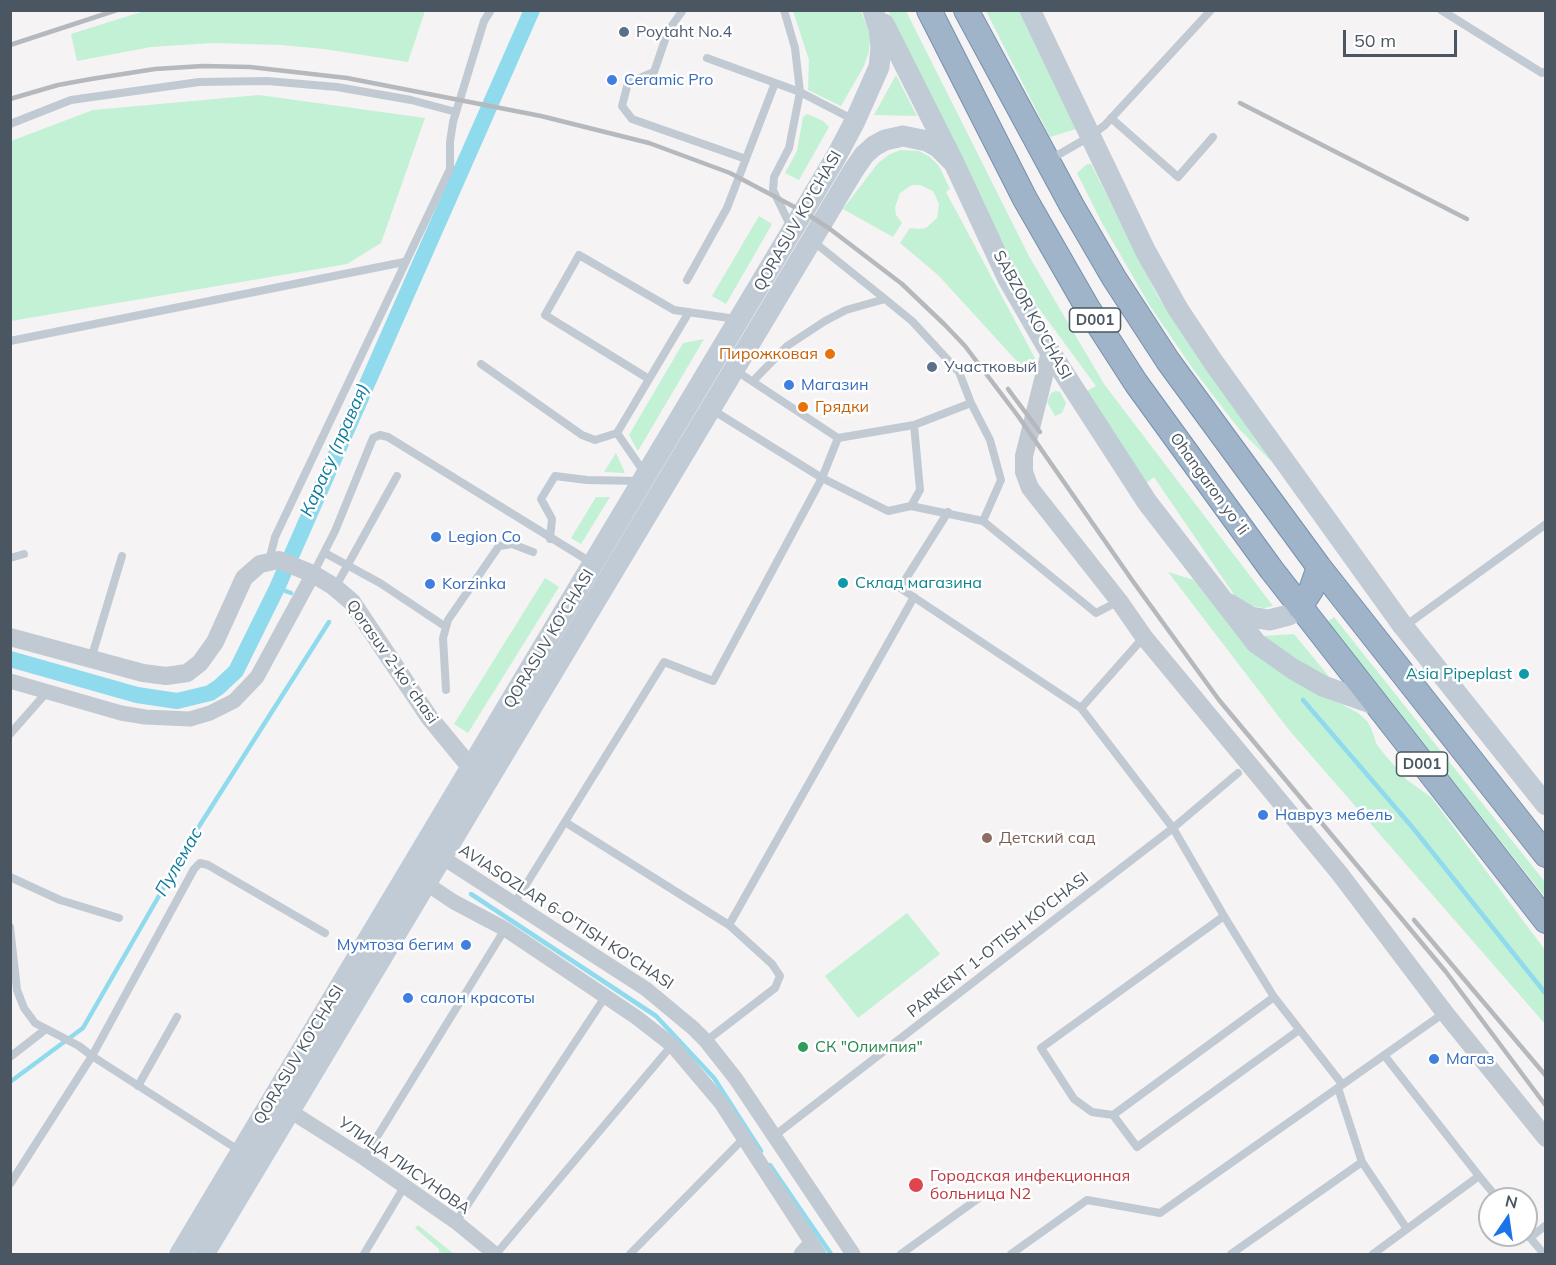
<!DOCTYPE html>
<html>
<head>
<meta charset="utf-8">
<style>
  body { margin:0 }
  #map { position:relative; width:1556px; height:1265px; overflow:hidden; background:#f5f3f3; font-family:Mulish,sans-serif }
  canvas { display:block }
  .frame { position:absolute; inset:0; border:12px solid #4a5661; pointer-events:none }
  .north { position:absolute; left:1478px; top:1187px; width:60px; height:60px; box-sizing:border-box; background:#fff; border:2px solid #b7bbc0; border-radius:50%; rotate:13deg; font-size:16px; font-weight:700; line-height:24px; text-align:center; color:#4a5661 }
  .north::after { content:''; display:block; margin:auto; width:21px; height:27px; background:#1a73e8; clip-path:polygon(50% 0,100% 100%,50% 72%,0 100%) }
  .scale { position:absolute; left:1343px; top:30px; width:114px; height:27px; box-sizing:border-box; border:3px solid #4a5661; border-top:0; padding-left:8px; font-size:18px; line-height:21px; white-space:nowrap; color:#4a5661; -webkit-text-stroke:4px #fff; paint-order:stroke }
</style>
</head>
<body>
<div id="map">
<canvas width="1556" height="1265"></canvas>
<div class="frame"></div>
<div class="north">N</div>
<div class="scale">50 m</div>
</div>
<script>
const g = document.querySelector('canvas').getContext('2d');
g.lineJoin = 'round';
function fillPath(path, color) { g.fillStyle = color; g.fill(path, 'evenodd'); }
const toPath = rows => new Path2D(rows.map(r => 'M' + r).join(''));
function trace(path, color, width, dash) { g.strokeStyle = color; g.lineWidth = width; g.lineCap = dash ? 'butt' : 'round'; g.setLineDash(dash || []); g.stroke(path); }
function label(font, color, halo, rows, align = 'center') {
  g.font = font + ' Mulish,sans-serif'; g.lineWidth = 5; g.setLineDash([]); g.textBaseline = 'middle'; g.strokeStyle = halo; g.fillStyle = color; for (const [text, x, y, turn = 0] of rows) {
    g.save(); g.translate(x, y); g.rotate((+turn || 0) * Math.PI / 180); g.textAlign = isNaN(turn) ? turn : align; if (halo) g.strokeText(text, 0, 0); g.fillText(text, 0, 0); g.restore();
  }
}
fillPath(toPath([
  [144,11,144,10,425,11,408,62,324,49,281,45,212,43,151,47,77,61,71,34],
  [793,11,861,11,868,28,870,39,869,51,864,66,841,106,808,90,809,60],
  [888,11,906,11,1030,258,1104,384,1273,606,1264,608,1253,606,1237,599,1154,477,1144,485,1083,393,1096,386,1026,291],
  [986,11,1019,11,1076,129,1050,137],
  [896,75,917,116,874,115],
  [259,95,425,118,381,243,347,264,11,321,11,141,93,110],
  [807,114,823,121,829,127,799,180,785,173,797,151,803,117],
  [901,150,919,151,930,157,939,166,950,189,946,192,1037,362,1034,370,1028,371,1024,369,938,275,900,243,910,228,919,229,926,228,937,218,939,204,933,191,920,185,912,185,900,193,895,207,896,215,902,223,893,237,843,209,878,163,890,154],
  [1087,164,1091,164,1157,295,1277,467,1239,429,1193,369,1150,306,1102,223,1077,173],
  [759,216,772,224,726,304,712,296],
  [704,339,638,451,629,435,683,343],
  [1056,391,1060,392,1066,403,1062,413,1055,416,1047,402,1051,393],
  [616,453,625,473,604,472],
  [596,497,610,497,581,544,571,538],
  [1168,572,1194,580,1246,647,1279,670,1358,713,1367,721,1371,728,1377,745,1385,755,1407,780,1431,797,1545,950,1545,1024,1289,730],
  [545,578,559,587,468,733,454,724],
  [1334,617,1545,882,1545,897,1327,622],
  [1294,634,1336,685,1262,636],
  [907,913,940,954,858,1018,825,976],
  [418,1225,454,1254,439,1254,439,1249,415,1228]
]), '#c3f1d5');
trace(toPath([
  [277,588,291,593],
  [1303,700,1413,828,1546,994],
  [471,894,656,1016,714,1078,761,1151],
  [10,1082,83,1028,198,828,329,622],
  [770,1165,831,1254]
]), '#90daee', 4.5);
trace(toPath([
  [10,659,137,695,177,701,210,693,219,687,236,671,277,588,532,10]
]), '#90daee', 16);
const trunk = toPath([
  [929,10,1025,199,1087,307,1136,383,1271,569,1546,921],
  [966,10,1072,206,1114,278,1168,361,1319,567,1546,855],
  [1300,607,1311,590,1319,567]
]);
trace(trunk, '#7690ad', 26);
trace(toPath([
  [683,10,668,31,654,72,628,83,622,106,632,119,746,159],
  [784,10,795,48,800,92,789,148,774,177,773,190,791,227],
  [1441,10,1542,73,1546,71],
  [707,58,800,92,854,120],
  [1111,118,1178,177,1213,137],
  [10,124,71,100,199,82,267,81,337,87,411,100,456,112],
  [1051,159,1089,137,1105,125,1211,10],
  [814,242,885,299],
  [687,280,727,208,775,83],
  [10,341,404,262],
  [481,364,582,435,595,440,617,433],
  [735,370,838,438,914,425,920,490,911,506,888,511,822,478,838,438],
  [649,379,545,315,579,255,674,310,736,319],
  [753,381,787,346,825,321,846,310,885,299,912,321,959,372,971,403,990,440,1001,480,983,521,911,506],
  [914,425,971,403],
  [644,472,617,433,689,312],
  [948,512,900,588,1081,708,1143,638],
  [983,521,1096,613,1119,601],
  [550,539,552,519,541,499,555,476,587,480,639,481],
  [325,553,380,583,446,627],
  [10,558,24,554],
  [269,561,275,537,450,169,450,142,453,122,484,21,491,10],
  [313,574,335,531,373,438,380,435,388,437,592,563],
  [336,586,397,476],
  [1405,626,1546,524],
  [91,659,122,556],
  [446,690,443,638,448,620,499,546,512,544,533,552],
  [1081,708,1173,828,1224,916,1041,1048,1074,1099,1092,1112,1113,1115],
  [10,734,47,692],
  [565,822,729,925,914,597],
  [10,877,60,900,119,918],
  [514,904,664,662,713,681,822,478,711,409],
  [1224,916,1274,997,1342,1084],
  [10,927,17,990,24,1008,35,1023,79,1046,92,1056,10,1184],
  [1274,997,1113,1115,1137,1147,1299,1030],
  [706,1041,775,988,780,976,772,964,729,925],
  [1384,1055,1479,1176],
  [10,1057,46,1029],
  [138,1086,177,1017],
  [1338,1088,1362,1162,1407,1229],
  [774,1136,1173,828,1238,773],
  [240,1151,92,1056,194,869,200,863,208,865,325,933],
  [364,1158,505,929],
  [456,1222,605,997],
  [1526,1233,1544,1254],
  [1530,1238,1546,1225],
  [364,1254,404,1187],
  [496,1254,672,1045],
  [630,1254,744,1138],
  [901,1254,983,1195],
  [1011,1254,1087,1200,1160,1213,1444,1013],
  [1231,1254,1362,1162],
  [1373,1254,1479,1176,1498,1199]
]), '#c1cad2', 8);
trace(toPath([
  [10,681,121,713,145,717,190,719,210,713,234,701,257,677,313,574],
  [434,852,646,989,693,1028,706,1041,736,1079,853,1254],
  [418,878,454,902,505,929,636,1017,672,1045,721,1103,819,1254],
  [290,1111,364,1158,456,1222,495,1254],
  [801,1254,811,1243]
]), '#c1cad2', 15);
trace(toPath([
  [1050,352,1024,456,1024,472,1030,488,1119,601,1144,637,1340,874,1445,1013,1546,1138],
  [10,637,143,673,166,676,187,673,200,663,215,642,244,578,260,564,279,560,313,574,333,586,352,602,429,717,471,768]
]), '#c1cad2', 18);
trace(toPath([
  [1030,10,1146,252,1178,309,1214,363,1403,626,1546,805],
  [884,24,954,163,1008,279,1050,352,1147,502,1256,643,1293,669,1323,686,1377,705],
  [1229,604,1251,617,1269,620,1289,615,1300,607],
  [180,1254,836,157,855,121,879,67,881,48,879,29,873,10],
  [204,1254,853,171,864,155,874,146,885,140,903,136,927,141,938,147,954,163]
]), '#c1cbd6', 21);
trace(trunk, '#9fb4c9', 24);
trace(toPath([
  [10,45,117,10],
  [10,99,58,85,91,79,155,69,203,66,250,67,347,78,541,116,649,143,730,173,804,212,830,229,902,284,945,325,965,346,1018,416,1132,580,1219,700,1446,972,1546,1106],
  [1240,103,1467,219],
  [1008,389,1040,432],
  [1414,920,1546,1076]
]), '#b5b8bd', 4.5);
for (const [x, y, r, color] of [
  [624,32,6,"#5c6f8a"],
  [612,80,6,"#3f7fe0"],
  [830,354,6,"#e8710a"],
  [932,367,6,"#5c6f8a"],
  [789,385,6,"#3f7fe0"],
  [803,407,6,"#e8710a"],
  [436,537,6,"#3f7fe0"],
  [843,583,6,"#0f9aa8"],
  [430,584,6,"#3f7fe0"],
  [1524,674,6,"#0f9aa8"],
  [1263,815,6,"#3f7fe0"],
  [987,838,6,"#8d6e63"],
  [466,945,6,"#3f7fe0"],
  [408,998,6,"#3f7fe0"],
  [803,1047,6,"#2e9e5b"],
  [1434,1059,6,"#3f7fe0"],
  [916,1185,8,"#e0444e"]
]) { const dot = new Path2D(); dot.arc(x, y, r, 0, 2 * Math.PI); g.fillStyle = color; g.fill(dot); trace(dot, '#fff', 2); }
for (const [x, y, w] of [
  [1095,320,51],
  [1422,764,51]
]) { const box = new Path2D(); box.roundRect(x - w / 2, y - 12, w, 24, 4.5); g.fillStyle = '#fff'; g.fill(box); trace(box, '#4a5661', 1.5); }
label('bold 15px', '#4a5661', null, [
  ["D001",1095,320],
  ["D001",1422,764]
]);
label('16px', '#4e5e75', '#fff', [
  ["Poytaht No.4",636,32],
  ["Участковый",944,367]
], 'left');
label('16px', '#366cbe', '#fff', [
  ["Ceramic Pro",624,80],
  ["Магазин",801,385],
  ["Legion Co",448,537],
  ["Korzinka",442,584],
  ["Навруз мебель",1275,815],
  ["Мумтоза бегим",454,945,"right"],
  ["салон красоты",420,998],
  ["Магаз",1446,1059]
], 'left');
label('16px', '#4a5661', '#fff', [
  ["QORASUV KO'CHASI",798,221,-60],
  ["SABZOR KO'CHASI",1032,315,61],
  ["Ohangaron yoʻli",1209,484,54],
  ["QORASUV KO'CHASI",549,639,-59],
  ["Qorasuv 2-koʻchasi",392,662,55],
  ["AVIASOZLAR 6-O'TISH KO'CHASI",566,917,33],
  ["PARKENT 1-O'TISH KO'CHASI",998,945,-38],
  ["QORASUV KO'CHASI",299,1055,-59],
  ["УЛИЦА ЛИСУНОВА",404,1166,35]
]);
label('16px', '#c56008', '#fff', [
  ["Пирожковая",818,354],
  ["Грядки",815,407,"left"]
], 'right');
label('16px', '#0d838f', '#fff', [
  ["Склад магазина",855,583],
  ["Asia Pipeplast",1512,674,"right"]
], 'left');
label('16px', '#785e54', '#fff', [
  ["Детский сад",999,838]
], 'left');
label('16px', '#27864d', '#fff', [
  ["СК \"Олимпия\"",815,1047]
], 'left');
label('16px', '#be3a42', '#fff', [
  ["Городская инфекционная",930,1176],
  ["больница N2",930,1194]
], 'left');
label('italic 18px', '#0c7c9b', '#fff', [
  ["Карасу (правая)",335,450,-66],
  ["Пулемас",179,862,-60]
]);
</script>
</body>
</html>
